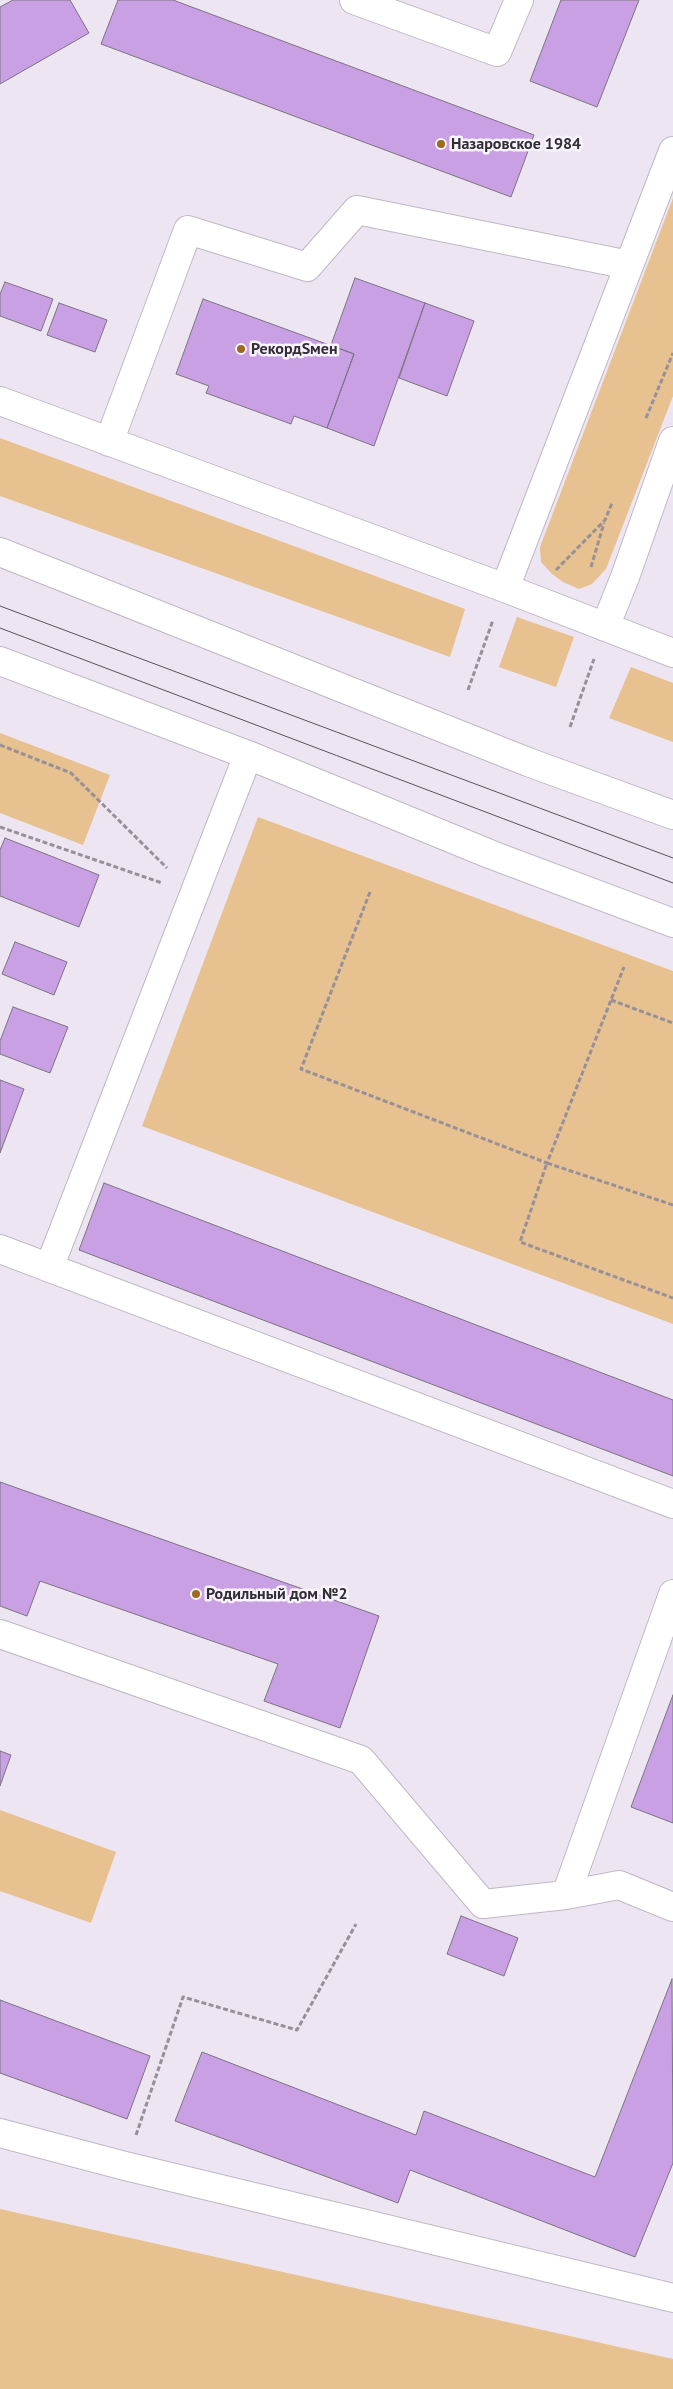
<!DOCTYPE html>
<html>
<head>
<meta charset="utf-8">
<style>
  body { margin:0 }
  canvas { display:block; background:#ede5f2 }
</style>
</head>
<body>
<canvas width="673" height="2389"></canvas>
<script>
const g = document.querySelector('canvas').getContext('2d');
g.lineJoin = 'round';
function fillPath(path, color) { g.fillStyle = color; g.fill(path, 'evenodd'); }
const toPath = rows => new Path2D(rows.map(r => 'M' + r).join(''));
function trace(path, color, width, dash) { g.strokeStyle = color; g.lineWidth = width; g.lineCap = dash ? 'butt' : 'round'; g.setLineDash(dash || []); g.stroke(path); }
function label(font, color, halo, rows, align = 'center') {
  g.font = font + ' "PT Sans",sans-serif'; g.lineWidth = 5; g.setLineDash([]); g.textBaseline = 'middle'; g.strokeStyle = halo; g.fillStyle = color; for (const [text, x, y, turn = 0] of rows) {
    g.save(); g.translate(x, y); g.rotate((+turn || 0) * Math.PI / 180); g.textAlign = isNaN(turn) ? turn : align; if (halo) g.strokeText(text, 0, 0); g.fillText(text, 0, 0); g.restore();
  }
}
fillPath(toPath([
  [673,198,673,396,606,569,592,584,579,589,563,582,552,574,541,562,540,547],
  [0,438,465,609,450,657,0,496],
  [517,617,574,637,556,687,499,667],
  [631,667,673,683,673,742,609,718],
  [0,733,110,775,83,845,0,813],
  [258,817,673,971,673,1324,142,1126],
  [0,1810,116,1852,91,1923,0,1891],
  [0,2209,673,2359,673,2389,0,2389]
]), '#e7c190');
const building = toPath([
  [13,0,70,0,89,33,0,84,0,7,13,0],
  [118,0,173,0,534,135,511,197,101,44,118,0],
  [561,0,639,0,597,107,530,81,561,0],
  [355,278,425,303,374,446,327,428,354,354,331,345,355,278],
  [5,282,53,299,41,331,0,316,0,294,5,282],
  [203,299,354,354,327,428,294,416,291,424,206,393,209,386,176,374,203,299],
  [59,303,107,320,95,352,47,335,59,303],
  [425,303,474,321,447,396,399,378,425,303],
  [5,838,99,875,79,927,0,896,0,850,5,838],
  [15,942,67,962,54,995,2,974,15,942],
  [13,1007,68,1027,50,1073,0,1054,0,1041,13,1007],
  [0,1080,24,1089,0,1153,0,1080],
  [104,1183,673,1400,673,1476,79,1250,104,1183],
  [0,1482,379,1616,340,1728,264,1701,278,1664,40,1581,27,1616,0,1606,0,1482],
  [673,1695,673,1823,631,1807,673,1695],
  [0,1751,11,1755,0,1786,0,1751],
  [461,1916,518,1938,504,1976,447,1954,461,1916],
  [672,1979,673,2163,635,2257,410,2170,398,2203,175,2121,202,2052,416,2135,424,2111,595,2177,672,1979],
  [0,2000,150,2056,127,2119,0,2073,0,2000]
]);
fillPath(building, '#c9a0e4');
trace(building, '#7b7480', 1);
const minor = toPath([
  [354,0,497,52,519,0],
  [0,401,505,588,673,653],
  [109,442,188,230,307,267,357,210,629,265],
  [505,588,673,151],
  [605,627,625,577,673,441],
  [0,1249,673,1504],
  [49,1268,248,755],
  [673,1594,566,1895,619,1885,673,1907],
  [0,1634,361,1760,483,1904,566,1895],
  [0,2133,125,2166,673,2298]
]);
const highway = toPath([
  [0,552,528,762,673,815],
  [0,661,248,755,492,855,673,923]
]);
trace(minor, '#c0b8c5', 30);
trace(highway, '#c0b8c5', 30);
trace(toPath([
  [646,418,673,353],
  [591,567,604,523],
  [556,570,605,520,612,503],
  [468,690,493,620],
  [570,727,594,659],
  [0,745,71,773,167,868],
  [0,827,162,883],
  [370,892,301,1069,547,1163,624,967],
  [611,1000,673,1023],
  [673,1205,547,1163,520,1242,673,1298],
  [136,2135,183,1997,297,2030,356,1924]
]), '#969099', 3, [5, 2.5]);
trace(minor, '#fff', 28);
trace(highway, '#fff', 28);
trace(toPath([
  [0,606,673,858],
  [0,628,673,883]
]), '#57535a', 1);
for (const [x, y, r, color] of [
  [441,144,5,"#9c6b1e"],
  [241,349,5,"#9c6b1e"],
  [196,1594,5,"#9c6b1e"]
]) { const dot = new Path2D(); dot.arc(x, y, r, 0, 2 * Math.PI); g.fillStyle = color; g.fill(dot); trace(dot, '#f9f3fe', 2); }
label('bold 16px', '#312e33', '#f9f3fe', [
  ["Назаровское 1984",451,144],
  ["РекордSмен",251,349],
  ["Родильный дом №2",206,1594]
], 'left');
</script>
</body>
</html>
